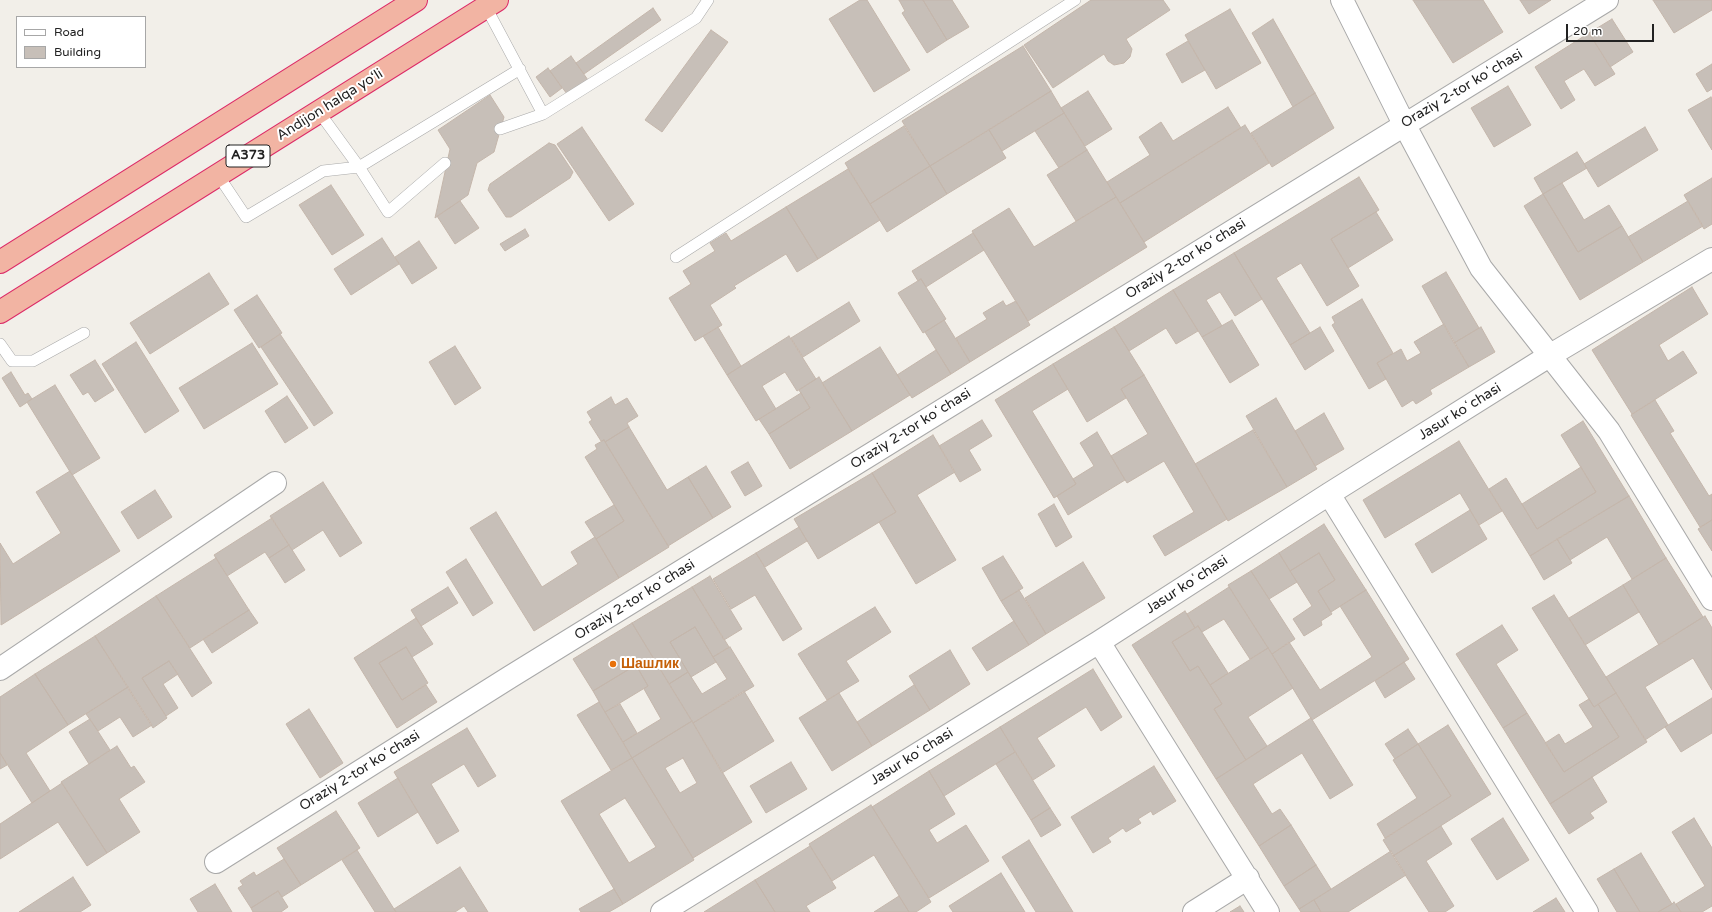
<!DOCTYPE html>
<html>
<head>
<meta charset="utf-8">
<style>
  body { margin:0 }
  #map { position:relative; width:1712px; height:912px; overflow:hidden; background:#f2efe9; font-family:"Varela Round",sans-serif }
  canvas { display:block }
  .legend { position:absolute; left:16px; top:16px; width:130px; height:52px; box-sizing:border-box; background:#fff; border:1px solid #a7a7a7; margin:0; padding:5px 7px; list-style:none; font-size:12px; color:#222 }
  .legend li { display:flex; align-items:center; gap:8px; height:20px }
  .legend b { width:20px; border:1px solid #a7a7a7 }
  .scale { position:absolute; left:1566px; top:24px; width:88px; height:18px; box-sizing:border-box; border:2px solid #222; border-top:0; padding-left:5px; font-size:12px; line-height:14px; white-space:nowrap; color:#222; -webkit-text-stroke:3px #fff; paint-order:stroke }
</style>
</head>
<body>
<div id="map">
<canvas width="1712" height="912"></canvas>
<ul class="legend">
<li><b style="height:5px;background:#fff"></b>Road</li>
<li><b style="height:11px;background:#c7bfb8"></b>Building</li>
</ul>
<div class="scale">20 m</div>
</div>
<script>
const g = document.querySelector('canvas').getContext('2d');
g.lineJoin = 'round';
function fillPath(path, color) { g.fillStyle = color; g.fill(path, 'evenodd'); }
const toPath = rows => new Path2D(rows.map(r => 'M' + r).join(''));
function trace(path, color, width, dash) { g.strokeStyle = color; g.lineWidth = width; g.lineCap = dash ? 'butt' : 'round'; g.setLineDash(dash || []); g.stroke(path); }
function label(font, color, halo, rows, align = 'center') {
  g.font = font + ' "Varela Round",sans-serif'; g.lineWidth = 4; g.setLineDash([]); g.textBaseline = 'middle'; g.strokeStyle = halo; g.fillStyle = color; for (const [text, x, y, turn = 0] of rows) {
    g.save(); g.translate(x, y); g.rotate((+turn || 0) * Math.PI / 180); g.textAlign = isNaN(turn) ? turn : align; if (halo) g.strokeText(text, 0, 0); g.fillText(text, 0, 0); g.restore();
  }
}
const building = toPath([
  [860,0,867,0,910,70,874,92,829,19,860,0],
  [899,0,923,0,947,40,927,53,902,13,905,11,899,0],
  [923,0,952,0,969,27,947,40,923,0],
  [1091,0,1163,0,1170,10,1126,39,1132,49,1130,57,1124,63,1114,65,1108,61,1104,54,1053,88,1024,45,1091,0],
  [1413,0,1483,0,1503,32,1453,63,1413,0],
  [1520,0,1551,0,1529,14,1520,0],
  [1653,0,1712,0,1712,10,1674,33,1653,0],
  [653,8,661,20,584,74,576,63,653,8],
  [1230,9,1261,63,1216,89,1185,35,1230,9],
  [1273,19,1315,93,1293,107,1252,33,1273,19],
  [1612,19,1633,52,1610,67,1589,33,1612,19],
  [711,30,728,42,662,132,645,120,711,30],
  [1589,33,1615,74,1595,86,1584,69,1564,81,1575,100,1561,109,1535,67,1589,33],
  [1188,41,1205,70,1182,83,1166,54,1188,41],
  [1023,46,1051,91,930,166,902,121,1023,46],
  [571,56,588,80,567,94,550,71,571,56],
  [1712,64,1712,89,1707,92,1696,74,1712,64],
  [548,68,562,88,550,97,536,77,548,68],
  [1508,86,1531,125,1494,147,1471,108,1508,86],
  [1051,91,1064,113,1002,151,989,130,1051,91],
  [1088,91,1112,129,1085,146,1061,108,1088,91],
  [1315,93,1334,128,1272,167,1251,133,1315,93],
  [490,95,504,117,494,152,477,163,468,195,435,218,450,149,438,130,490,95],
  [1711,97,1712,99,1712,150,1688,110,1711,97],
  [1228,107,1241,128,1120,203,1107,182,1150,155,1139,137,1161,122,1173,141,1228,107],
  [1064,113,1087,150,1059,168,1035,131,1064,113],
  [1245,125,1269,163,1144,242,1120,203,1245,125],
  [904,126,930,166,870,204,845,163,904,126],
  [582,127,634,204,609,221,557,144,582,127],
  [1645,127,1658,150,1598,187,1584,164,1645,127],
  [989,130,1006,158,947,194,930,166,989,130],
  [549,143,555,145,573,172,570,178,511,217,506,217,488,190,490,184,549,143],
  [1087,150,1116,197,1076,221,1047,175,1087,150],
  [1577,152,1587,168,1543,194,1534,178,1577,152],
  [930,166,947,194,887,232,870,204,930,166],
  [848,169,880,220,818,259,786,207,848,169],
  [1359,177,1379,210,1331,239,1359,286,1327,306,1301,263,1276,278,1310,333,1290,345,1234,253,1359,177],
  [1712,178,1712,224,1704,229,1684,195,1712,178],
  [1562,183,1584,220,1609,205,1622,226,1578,252,1543,194,1562,183],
  [331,185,364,235,332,255,299,205,331,185],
  [1543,194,1578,252,1622,226,1643,262,1580,300,1524,206,1543,194],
  [1116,197,1147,247,1028,321,972,231,1009,208,1034,247,1116,197],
  [460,201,479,228,455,244,437,216,460,201],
  [1688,201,1703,226,1643,262,1628,237,1688,201],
  [786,207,818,259,797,272,786,254,734,286,736,288,710,305,722,325,695,341,669,298,691,284,683,271,715,251,710,243,726,233,731,241,786,207],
  [1376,212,1393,240,1348,268,1331,239,1376,212],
  [525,229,529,236,505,251,500,244,525,229],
  [973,233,984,250,926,287,921,279,918,281,912,271,973,233],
  [382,238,399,264,351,295,334,269,382,238],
  [419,241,437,268,412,284,395,257,419,241],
  [1234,253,1262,299,1235,316,1220,292,1206,300,1222,326,1202,337,1173,290,1234,253],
  [1446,272,1479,328,1454,343,1422,286,1446,272],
  [209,273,229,304,150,354,130,323,209,273],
  [921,279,946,319,923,333,898,293,921,279],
  [1692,287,1708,314,1659,345,1668,361,1683,351,1697,373,1632,414,1592,350,1692,287],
  [1173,290,1198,331,1176,344,1166,328,1129,351,1114,327,1173,290],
  [257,295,282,333,259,348,234,310,257,295],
  [1362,299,1393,353,1377,363,1386,379,1369,389,1332,325,1335,323,1332,317,1362,299],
  [1003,301,1006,306,1016,301,1030,325,970,362,956,338,987,319,983,313,1003,301],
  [849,302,860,321,803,357,791,338,849,302],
  [944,320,970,362,951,374,925,332,944,320],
  [1232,320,1259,365,1230,383,1202,337,1232,320],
  [1444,324,1469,367,1430,390,1432,394,1416,404,1413,400,1402,407,1377,363,1401,349,1407,361,1421,353,1414,342,1444,324],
  [718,327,741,366,727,375,703,336,718,327],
  [1114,327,1144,375,1121,389,1126,398,1087,422,1053,364,1114,327],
  [1320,327,1334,351,1305,370,1290,345,1320,327],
  [1481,327,1495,352,1469,367,1454,343,1481,327],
  [280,334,333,413,314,426,261,347,280,334],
  [789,336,816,379,797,391,785,372,762,386,776,409,756,421,727,375,789,336],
  [136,342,179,411,145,433,102,364,136,342],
  [252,343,278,384,204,429,179,388,252,343],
  [455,346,481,388,455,405,429,362,455,346],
  [880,347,910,395,852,431,822,383,880,347],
  [936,350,951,374,912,398,897,375,936,350],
  [95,360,114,390,95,402,88,392,83,395,70,375,95,360],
  [1053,364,1068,389,1032,411,1076,484,1054,498,995,400,1053,364],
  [11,372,25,395,28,393,32,399,20,407,2,378,11,372],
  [1144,375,1227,519,1165,556,1153,536,1194,512,1164,461,1127,483,1111,456,1148,434,1121,389,1144,375],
  [819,377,852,431,790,469,769,434,810,408,799,390,819,377],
  [55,385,100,458,72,475,27,402,55,385],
  [801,393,810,408,769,434,759,419,801,393],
  [287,396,308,428,285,443,265,411,287,396],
  [611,397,615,405,627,398,638,416,627,423,629,427,605,442,604,440,601,441,589,422,592,420,587,412,611,397],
  [1276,398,1317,469,1287,487,1246,416,1276,398],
  [1655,400,1674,431,1670,433,1709,496,1712,494,1712,520,1700,527,1631,415,1655,400],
  [1324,413,1344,449,1315,466,1295,431,1324,413],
  [982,420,992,436,969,450,981,470,960,482,939,446,982,420],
  [1583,421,1629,496,1530,556,1489,489,1506,478,1537,529,1596,492,1561,435,1583,421],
  [629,427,667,490,688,477,713,518,668,546,605,442,629,427],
  [1253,430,1287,487,1228,521,1195,464,1253,430],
  [1097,432,1125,480,1068,515,1057,496,1076,484,1073,479,1094,466,1080,443,1097,432],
  [933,435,955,472,917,495,956,560,916,584,879,522,896,512,872,473,933,435],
  [604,440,669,547,619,578,596,539,624,521,585,457,597,449,595,445,604,440],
  [1459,441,1502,511,1479,525,1460,493,1385,538,1363,500,1459,441],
  [748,462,762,486,745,496,731,472,748,462],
  [706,466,731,507,713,518,688,477,706,466],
  [1581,467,1596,492,1537,529,1522,504,1581,467],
  [70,471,120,551,1,625,0,543,13,564,61,533,36,492,70,471],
  [872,473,896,512,818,559,794,519,872,473],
  [323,482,362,543,340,557,323,530,292,550,270,516,323,482],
  [155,490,172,517,138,539,121,512,155,490],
  [1629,496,1666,558,1632,579,1607,537,1570,560,1557,539,1629,496],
  [1054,504,1072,537,1056,547,1038,514,1054,504],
  [614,505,624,521,596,539,585,522,614,505],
  [1470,510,1487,539,1432,573,1415,544,1470,510],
  [496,512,542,587,578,564,571,552,595,537,619,578,534,631,470,528,496,512],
  [272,518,289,545,269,558,265,552,227,576,214,555,272,518],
  [1712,520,1712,551,1698,529,1712,520],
  [1324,524,1366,590,1331,612,1318,591,1335,580,1319,553,1290,571,1279,553,1324,524],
  [799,527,807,541,765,567,756,553,799,527],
  [1557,539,1572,563,1544,580,1530,556,1557,539],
  [289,545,305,570,285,583,269,558,289,545],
  [756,553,802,629,783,641,755,595,731,609,713,579,756,553],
  [1279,553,1297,582,1269,599,1251,571,1279,553],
  [1319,553,1335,580,1318,591,1332,614,1321,621,1322,625,1304,636,1293,619,1312,606,1290,571,1319,553],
  [1003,556,1023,588,1001,601,982,568,1003,556],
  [216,558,249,610,190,648,156,596,216,558],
  [1666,558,1703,617,1659,645,1623,585,1666,558],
  [466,559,493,603,473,616,446,572,466,559],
  [1083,562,1105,598,1046,634,1025,598,1083,562],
  [1251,571,1295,639,1272,654,1228,585,1251,571],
  [710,576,742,629,724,640,692,587,710,576],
  [1623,585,1639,612,1585,645,1569,618,1623,585],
  [448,587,458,603,421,626,411,610,448,587],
  [692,587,729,647,713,657,695,627,670,642,688,672,669,684,632,623,692,587],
  [1229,587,1268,648,1250,659,1224,619,1202,632,1198,626,1195,628,1187,614,1229,587],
  [1019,590,1046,634,1029,645,1001,601,1019,590],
  [1366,590,1409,659,1312,720,1272,654,1289,642,1320,690,1372,657,1340,606,1366,590],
  [1554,595,1616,693,1594,707,1532,608,1554,595],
  [156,596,212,683,192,697,169,661,142,678,167,718,153,728,95,636,156,596],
  [875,607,891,632,846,661,859,681,827,700,798,654,875,607],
  [249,610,258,623,212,653,203,639,249,610],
  [1185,611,1195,628,1172,642,1190,671,1198,666,1222,704,1214,709,1246,760,1216,779,1132,645,1185,611],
  [1705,616,1712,628,1712,690,1693,658,1645,687,1668,725,1645,740,1606,677,1705,616],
  [416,618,433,644,412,657,406,647,379,663,402,700,426,685,437,702,397,728,354,658,416,618],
  [1014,621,1029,645,987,671,972,648,1014,621],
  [632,623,692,721,632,758,623,742,661,719,644,689,648,686,636,665,593,691,573,659,632,623],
  [1502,625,1518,650,1496,664,1527,713,1503,728,1456,654,1502,625],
  [1198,626,1228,673,1210,685,1198,666,1190,671,1172,642,1198,626],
  [695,627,716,662,691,677,670,642,695,627],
  [95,636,128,687,68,725,35,674,95,636],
  [406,647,428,683,402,700,379,663,406,647],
  [730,647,754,686,693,723,669,684,688,672,702,694,727,679,713,657,730,647],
  [1268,648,1293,688,1248,717,1267,746,1246,760,1214,709,1222,704,1210,685,1268,648],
  [950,650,970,684,930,710,909,676,950,650],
  [169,661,178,674,163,684,178,708,166,716,142,678,169,661],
  [1404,662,1415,679,1385,698,1375,681,1404,662],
  [636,665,648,686,605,712,593,691,636,665],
  [1093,669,1122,717,1101,731,1086,707,1037,738,1055,766,1033,780,1000,727,1093,669],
  [35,674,68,725,26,753,50,791,32,803,0,753,0,697,35,674],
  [914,685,930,710,872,746,857,722,914,685],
  [128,687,152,725,133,737,120,717,98,731,86,714,128,687],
  [744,691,774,741,722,773,693,723,744,691],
  [839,693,872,746,832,771,799,718,839,693],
  [1616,693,1647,742,1550,804,1503,728,1527,713,1564,772,1619,737,1598,704,1616,693],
  [1712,698,1712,733,1681,752,1665,727,1712,698],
  [1589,699,1594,707,1598,704,1619,737,1564,772,1545,743,1559,734,1565,744,1593,727,1579,705,1589,699],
  [599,702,632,758,611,770,577,715,599,702],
  [620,704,637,733,623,742,605,712,620,704],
  [309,709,343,763,320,778,286,724,309,709],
  [1311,718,1353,785,1330,799,1302,753,1253,784,1272,814,1280,809,1291,825,1259,846,1216,779,1311,718],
  [90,719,110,750,89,764,69,732,90,719],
  [692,721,752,822,693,858,632,758,692,721],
  [683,758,697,783,680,793,665,768,683,758],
  [1448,725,1491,794,1393,856,1383,840,1451,796,1418,744,1448,725],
  [1000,727,1015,752,944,796,929,771,1000,727],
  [467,728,496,776,478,787,464,764,431,784,459,831,437,844,394,772,467,728],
  [1408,729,1418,744,1395,759,1385,744,1408,729],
  [1418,744,1451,796,1385,838,1377,824,1417,798,1393,760,1418,744],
  [117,746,131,768,134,766,145,782,119,799,140,832,107,853,61,782,117,746],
  [1015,752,1050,808,1031,820,996,764,1015,752],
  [0,753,7,765,0,769,0,753],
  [632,758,694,860,623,904,561,801,632,758],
  [625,798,656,847,629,863,599,814,625,798],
  [791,762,807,789,766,813,750,786,791,762],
  [1154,766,1176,801,1153,815,1151,811,1138,819,1141,823,1126,832,1123,828,1108,838,1111,842,1093,853,1071,817,1154,766],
  [929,771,955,814,929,830,937,843,966,825,989,861,929,898,872,807,929,771],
  [1592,777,1607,802,1590,813,1594,818,1569,834,1550,804,1592,777],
  [398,778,418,812,378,837,358,803,398,778],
  [62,783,107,853,87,866,58,822,0,859,0,824,62,783],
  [871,805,931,902,916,912,909,912,874,855,832,881,809,844,871,805],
  [1050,808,1061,825,1041,837,1031,820,1050,808],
  [336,811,360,848,301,885,277,848,336,811],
  [1503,818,1529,860,1497,880,1471,839,1503,818],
  [1694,818,1712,848,1712,906,1702,912,1681,912,1676,904,1705,886,1672,832,1694,818],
  [1291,825,1316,865,1284,886,1259,846,1291,825],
  [1441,826,1452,844,1426,861,1454,906,1445,912,1429,912,1393,856,1441,826],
  [1029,840,1073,912,1036,912,1002,857,1029,840],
  [810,846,836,888,806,906,810,912,775,912,755,880,810,846],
  [357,850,394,909,396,912,375,912,342,860,357,850],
  [1391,851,1406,875,1348,912,1321,912,1314,900,1391,851],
  [1641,853,1672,904,1658,912,1640,912,1614,869,1641,853],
  [284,859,301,885,282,897,278,891,251,908,238,888,243,885,240,881,254,872,256,876,284,859],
  [1316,865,1331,889,1299,909,1284,886,1316,865],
  [460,867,488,912,468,912,464,906,455,912,396,912,394,909,460,867],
  [1614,869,1640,912,1617,912,1597,879,1614,869],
  [1001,873,1025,912,953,912,949,906,1001,873],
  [73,877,91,905,80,912,19,912,73,877],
  [755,880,775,912,704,912,755,880],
  [215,884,232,912,198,912,190,899,215,884],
  [614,889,623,904,609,912,581,912,579,909,614,889],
  [278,891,288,907,281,912,253,912,251,908,278,891],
  [899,896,909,912,874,912,899,896],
  [1556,898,1565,912,1533,912,1556,898],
  [1314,900,1321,912,1301,912,1299,909,1314,900],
  [1674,902,1681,912,1658,912,1672,904,1674,902],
  [1240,906,1244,912,1230,912,1240,906]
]);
fillPath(building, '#c7bfb8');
trace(building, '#c4b6ab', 1);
const service = toPath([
  [486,7,543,114],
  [319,112,359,167,388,212,445,163],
  [500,129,543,114,696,18,708,0],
  [218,175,246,217,323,171,359,167,520,69],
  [676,257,1075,0],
  [0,344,12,361,33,361,84,333]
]);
const minor = toPath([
  [1342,0,1404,124,1481,268,1609,431,1712,599],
  [1329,494,1587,912],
  [1099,642,1268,912],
  [0,669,275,483],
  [216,862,510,677,1607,0],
  [662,912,1099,642,1329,494,1549,356,1712,259],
  [1194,912,1248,878]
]);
const trunk = toPath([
  [0,262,416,0],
  [0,312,497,0]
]);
trace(service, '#a9a9a9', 12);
trace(minor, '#a9a9a9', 24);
trace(trunk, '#dc2a67', 24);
trace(service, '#fff', 11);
trace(minor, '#fff', 22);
trace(trunk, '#f2b4a3', 22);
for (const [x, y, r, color] of [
  [613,664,4,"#e8710a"]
]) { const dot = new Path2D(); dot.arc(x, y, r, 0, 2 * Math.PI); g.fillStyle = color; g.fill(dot); trace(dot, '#fff', 1.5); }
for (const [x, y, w] of [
  [248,156,44]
]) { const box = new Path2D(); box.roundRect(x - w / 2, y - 11, w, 22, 3); g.fillStyle = '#fff'; g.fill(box); trace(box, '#222', 1); }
label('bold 13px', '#222', null, [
  ["A373",248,156]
]);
label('14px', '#222', '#fff', [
  ["Oraziy 2-tor koʻchasi",1462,89,-31],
  ["Andijon halqa yo‘li",330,105,-32],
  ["Oraziy 2-tor koʻchasi",1186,259,-32],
  ["Jasur koʻchasi",1460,412,-32],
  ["Oraziy 2-tor koʻchasi",911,429,-32],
  ["Jasur koʻchasi",1187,585,-33],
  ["Oraziy 2-tor koʻchasi",635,600,-32],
  ["Jasur koʻchasi",912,757,-32],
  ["Oraziy 2-tor koʻchasi",360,771,-32]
]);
label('bold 14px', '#c56008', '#fff', [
  ["Шашлик",621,664]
], 'left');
</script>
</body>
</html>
